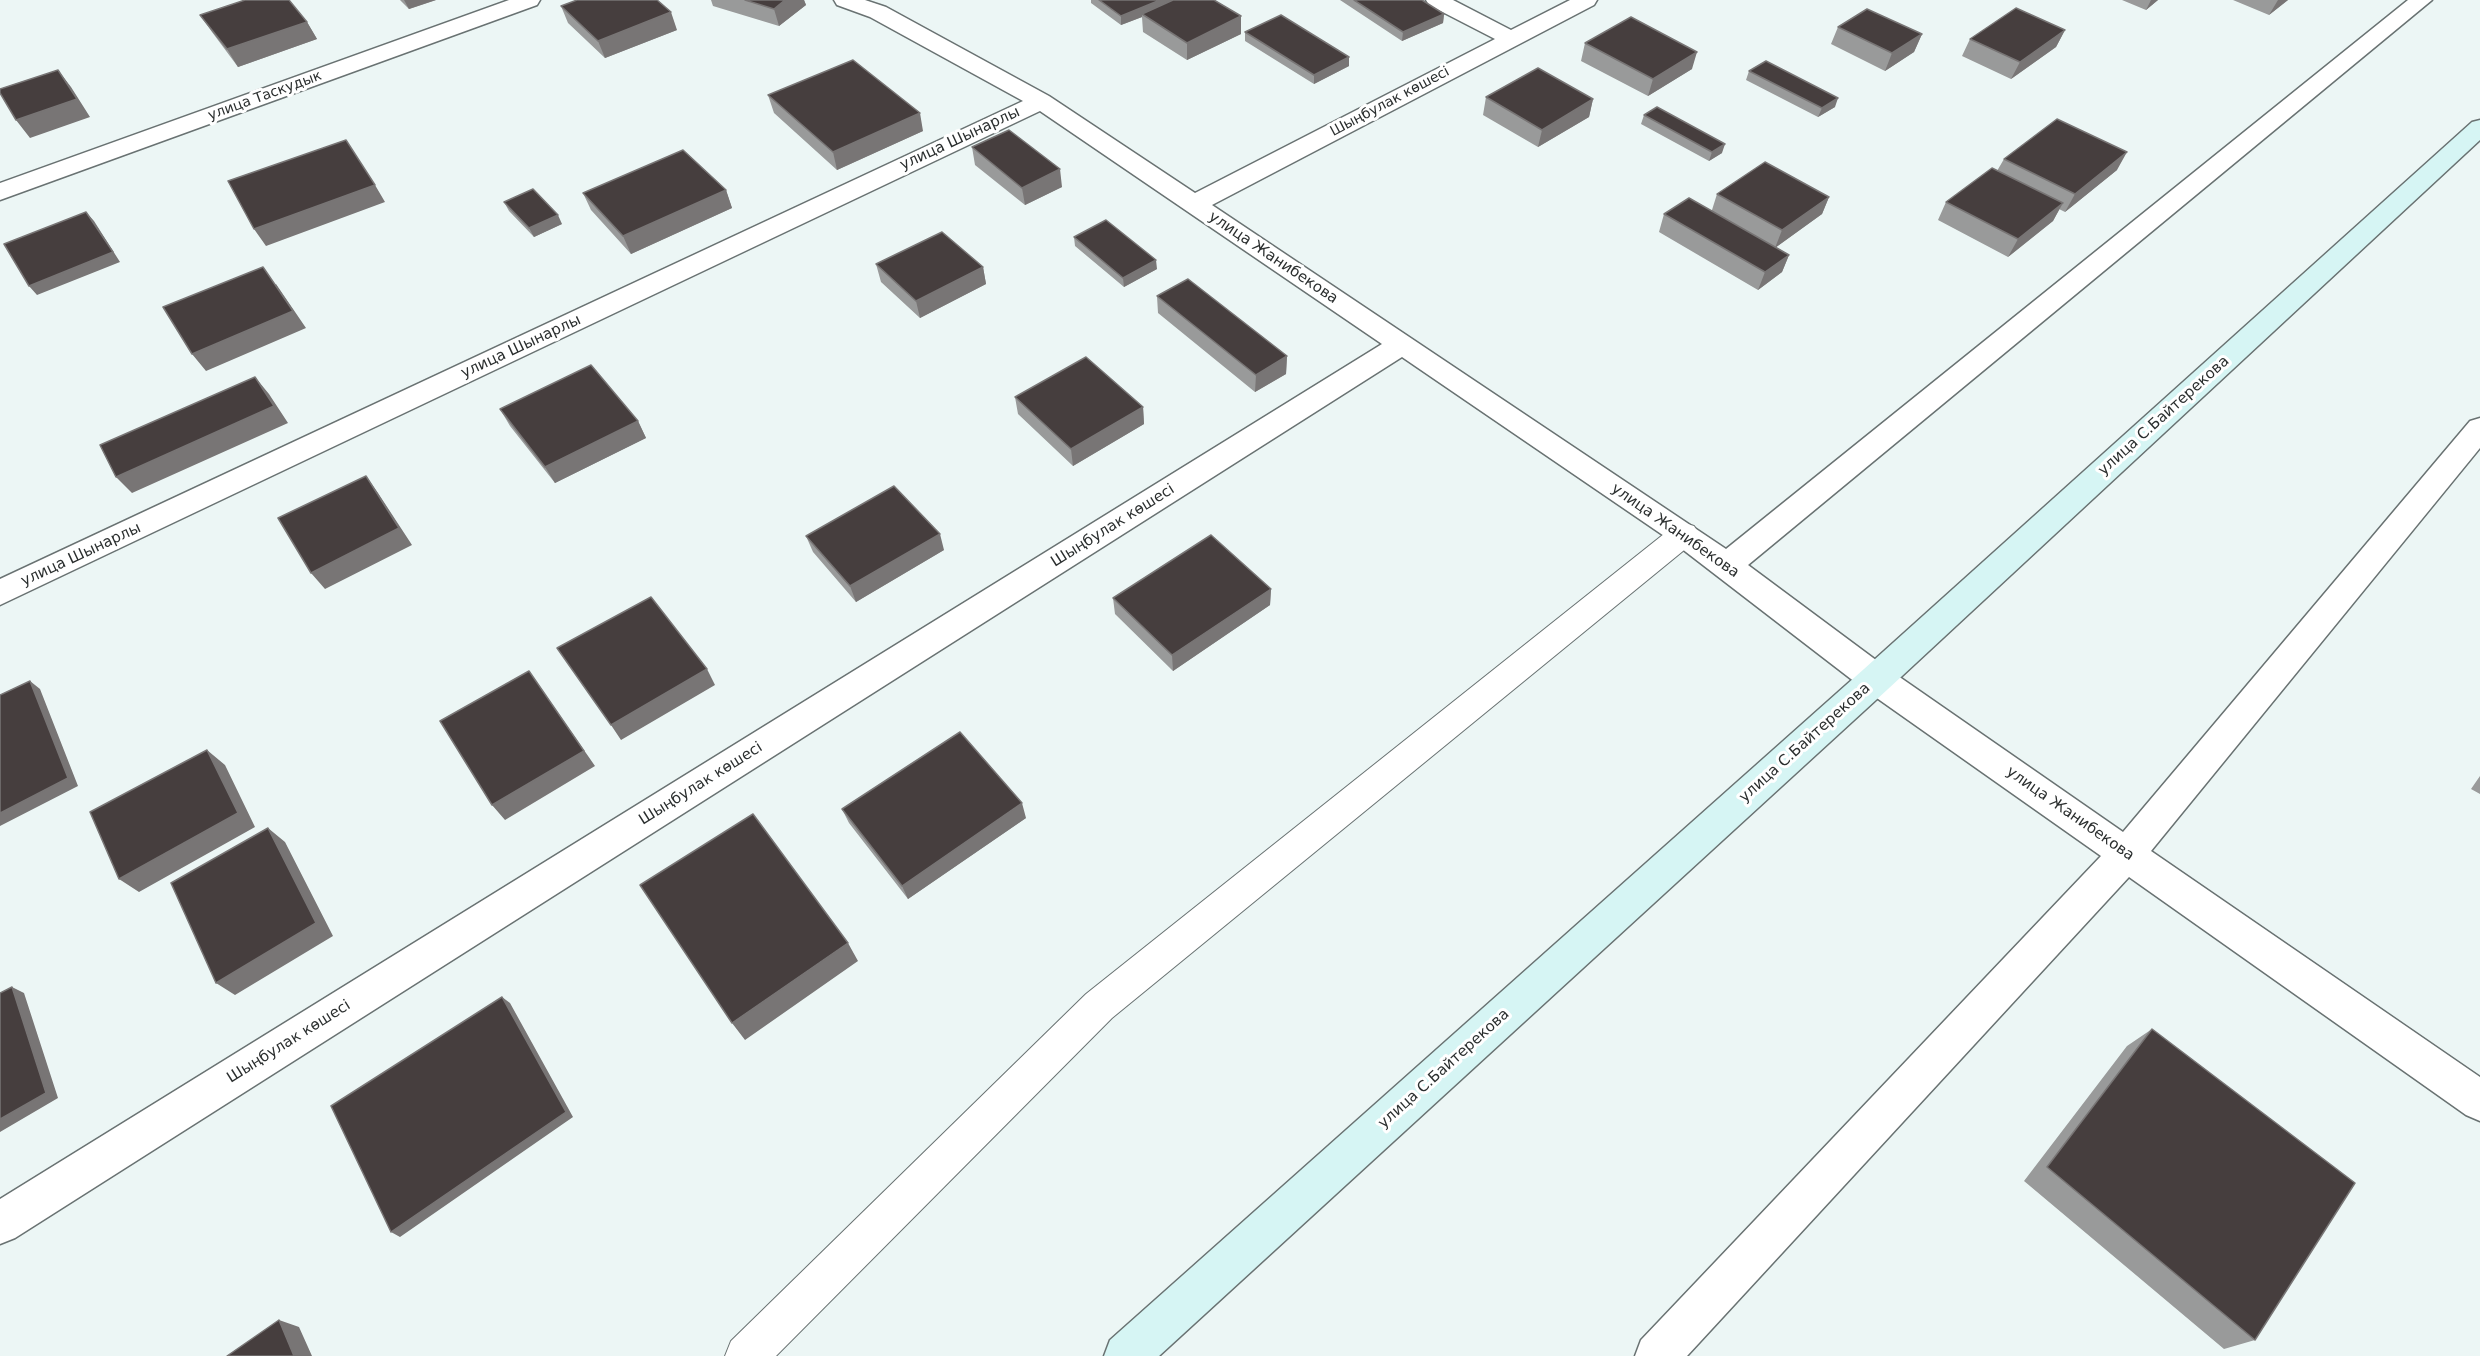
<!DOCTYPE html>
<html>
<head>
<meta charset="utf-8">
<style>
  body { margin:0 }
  canvas { display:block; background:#ecf6f5 }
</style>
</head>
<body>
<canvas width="2480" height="1356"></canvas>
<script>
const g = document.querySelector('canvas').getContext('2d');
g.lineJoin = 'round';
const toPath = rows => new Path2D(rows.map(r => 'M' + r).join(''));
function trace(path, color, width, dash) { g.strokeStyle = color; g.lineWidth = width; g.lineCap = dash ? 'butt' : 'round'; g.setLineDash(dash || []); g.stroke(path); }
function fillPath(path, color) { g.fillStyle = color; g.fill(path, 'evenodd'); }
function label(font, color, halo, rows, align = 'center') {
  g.font = font + ' "DejaVu Sans",sans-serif'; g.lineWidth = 6; g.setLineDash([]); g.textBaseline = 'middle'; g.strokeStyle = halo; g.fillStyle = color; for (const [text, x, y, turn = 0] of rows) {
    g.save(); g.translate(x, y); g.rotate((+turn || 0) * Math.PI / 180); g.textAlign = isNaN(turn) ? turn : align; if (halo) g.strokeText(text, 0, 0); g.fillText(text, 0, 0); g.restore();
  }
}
const service = toPath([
  [1684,523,1694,526,1699,534,1694,542,1112,1018,776,1356,725,1356,731,1341,1086,994,1674,526,1684,523]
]);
const minor = toPath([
  [509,0,540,0,537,5,0,200,0,183,509,0],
  [834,0,865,0,886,7,1049,96,1195,193,1495,39,1429,5,1426,0,1453,0,1511,30,1570,0,1597,0,1594,5,1212,205,1726,549,2408,0,2432,0,1748,565,1888,669,2123,832,2470,421,2480,418,2480,448,2151,851,2480,1077,2480,1121,2466,1115,2129,877,1687,1356,1635,1356,1641,1340,2101,856,1864,689,1673,542,1402,357,15,1238,0,1244,0,1199,1382,344,1040,111,0,605,0,579,1023,101,870,17,837,5,834,0]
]);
const secondary = toPath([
  [2480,120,2480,140,1888,689,1159,1356,1104,1356,1110,1340,1864,669,2472,122,2480,120]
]);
trace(service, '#697272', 2);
trace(minor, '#697272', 3);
trace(secondary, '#697272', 3);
fillPath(service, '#fff');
fillPath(minor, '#fff');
fillPath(secondary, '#d6f5f4');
fillPath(toPath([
  [400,0,436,0,409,9],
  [711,0,804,0,806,5,779,26,713,6],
  [1091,0,1214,0,1241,16,1241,34,1187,60,1143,32,1142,17,1121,25,1091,3],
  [1340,0,1422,0,1444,14,1443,23,1402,41],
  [2122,0,2158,0,2146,10],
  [2233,0,2288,0,2269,15],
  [561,6,677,30,605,58,568,23],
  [200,15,307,22,317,39,238,67,212,32],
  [1838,27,1922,34,1914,52,1885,71,1831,44],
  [2065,30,2056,47,2011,79,1962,56,1970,39],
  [1245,32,1349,57,1349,66,1314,84,1245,41],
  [1585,43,1692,69,1648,96,1581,61],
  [1749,71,1835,107,1818,117,1746,80],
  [768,95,923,131,837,170,774,113],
  [1486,97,1593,99,1589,117,1538,147,1483,115],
  [1644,115,1722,153,1709,161,1641,124],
  [972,147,1062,187,1025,205,975,165],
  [2004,159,2117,170,2065,212,2059,209,2053,221,2008,257,1938,220,1946,202,1997,171],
  [726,190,732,208,631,254,591,210,583,193],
  [1717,194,1829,197,1822,214,1776,247,1789,255,1782,272,1758,290,1659,232,1664,214,1712,210],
  [504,202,562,224,534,237,509,211],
  [1074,237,1157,269,1124,287,1075,246],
  [876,264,983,267,986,284,920,318,881,282],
  [1157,296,1287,356,1286,374,1255,392,1158,313],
  [1015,397,1143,407,1144,424,1073,466,1018,414],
  [500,409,638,421,646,438,555,483,510,426],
  [806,536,944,550,856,602,813,552],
  [1271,589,1270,605,1173,671,1115,614,1113,598],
  [2480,776,2480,794,2471,789],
  [842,809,1026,818,908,899,849,823],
  [2152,1029,2255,1340,2224,1349,2024,1181,2127,1046]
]), '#999a9a');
fillPath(toPath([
  [404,0,436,0,409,9],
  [785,0,804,0,806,5,779,26,774,9],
  [1160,0,1182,0,1142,14,1142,17,1121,25,1121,16],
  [2151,0,2158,0,2146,10],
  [2278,0,2288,0,2269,15],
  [671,12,677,30,605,58,598,41],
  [1444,14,1443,23,1402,41,1403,32],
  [1241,16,1241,34,1187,60,1187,43],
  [307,22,317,39,238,67,227,49],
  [2065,30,2056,47,2011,79,2020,62],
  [1922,34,1914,52,1885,71,1892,53],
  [1697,52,1692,69,1648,96,1653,79],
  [1349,57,1349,66,1314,84,1314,75],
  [58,70,71,87,90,117,30,138,16,120],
  [1838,98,1835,107,1818,117,1822,108],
  [1593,99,1589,117,1538,147,1542,130],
  [920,113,923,131,837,170,833,152],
  [1725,144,1722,153,1709,161,1712,152],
  [2127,152,2117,170,2065,212,2075,194],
  [1060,169,1062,187,1025,205,1022,188],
  [375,185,385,202,266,246,254,229],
  [726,190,732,208,631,254,623,236],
  [1829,197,1822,214,1775,248,1782,230],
  [2063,203,2053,221,2008,257,2018,239],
  [86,212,94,221,120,262,37,295,29,286],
  [558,215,562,224,534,237,529,228],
  [1789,255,1782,272,1758,290,1765,272],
  [1156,260,1157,269,1124,287,1123,278],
  [983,267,986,284,920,318,916,301],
  [276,284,306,328,206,371,192,354],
  [1287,356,1286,374,1255,392,1256,375],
  [255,377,269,394,288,423,132,493,116,477],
  [1143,407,1144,424,1073,466,1071,449],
  [638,421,646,438,555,483,545,467],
  [366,476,378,493,412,545,325,589,311,573],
  [940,534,944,550,856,602,850,586],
  [1271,589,1270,605,1173,671,1172,655],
  [707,669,715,685,621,740,611,725],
  [529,671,595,766,505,820,492,805],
  [30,681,40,689,78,786,0,826,0,813],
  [207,750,225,765,255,827,139,892,119,879],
  [1022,803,1026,818,908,899,902,886],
  [268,828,285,842,333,936,235,995,216,983],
  [848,943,858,961,745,1040,732,1023],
  [12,987,24,993,58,1098,0,1132,0,1119],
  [502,997,510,1003,573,1117,400,1237,391,1232],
  [279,1320,299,1327,312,1356,294,1356]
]), '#787575');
const building = toPath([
  [245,0,289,0,307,22,227,49,200,15,245,0],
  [577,0,657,0,671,12,598,41,561,6,577,0],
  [745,0,785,0,774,9,745,0],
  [1099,0,1160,0,1121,16,1099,0],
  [1173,0,1214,0,1241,16,1187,43,1142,14,1173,0],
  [1354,0,1422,0,1444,14,1403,32,1354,0],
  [2016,8,2065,30,2020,62,1970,39,2016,8],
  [1867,9,1922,34,1892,53,1838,27,1867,9],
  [1281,15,1349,57,1314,75,1245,32,1281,15],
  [1631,17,1697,52,1653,79,1585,43,1631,17],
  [853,60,920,113,833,152,768,95,853,60],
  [1766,61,1838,98,1822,108,1749,71,1766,61],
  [1538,68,1593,99,1542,130,1486,97,1538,68],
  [58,70,77,99,16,120,0,93,0,89,58,70],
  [1657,107,1725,144,1712,152,1644,115,1657,107],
  [2057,119,2127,152,2075,194,2004,159,2057,119],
  [1009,130,1060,169,1022,188,972,147,1009,130],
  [346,140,375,185,254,229,228,181,346,140],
  [683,150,726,190,623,236,583,193,683,150],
  [1765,162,1829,197,1782,230,1717,194,1765,162],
  [1992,168,2063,203,2018,239,1946,202,1992,168],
  [533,189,558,215,529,228,504,202,533,189],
  [1689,198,1789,255,1765,272,1664,214,1689,198],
  [86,212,113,252,29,286,4,244,86,212],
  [1106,220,1156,260,1123,278,1074,237,1106,220],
  [942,232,983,267,916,301,876,264,942,232],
  [263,267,293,311,192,354,163,307,263,267],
  [1188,279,1287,356,1256,375,1157,296,1188,279],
  [1086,357,1143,407,1071,449,1015,397,1086,357],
  [591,365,638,421,545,467,500,409,591,365],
  [255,377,274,406,116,477,100,445,255,377],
  [366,476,399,528,311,573,278,518,366,476],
  [894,486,940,534,850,586,806,536,894,486],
  [1211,535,1271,589,1172,655,1113,598,1211,535],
  [651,597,707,669,611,725,557,648,651,597],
  [529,671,584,751,492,805,440,721,529,671],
  [30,681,68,778,0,813,0,695,30,681],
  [960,732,1022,803,902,886,842,809,960,732],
  [207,750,238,813,119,879,90,812,207,750],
  [753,814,848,943,732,1023,640,885,753,814],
  [268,828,316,923,216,983,171,883,268,828],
  [12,987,46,1093,0,1119,0,993,12,987],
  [502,997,566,1112,391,1232,331,1106,502,997],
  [2152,1029,2355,1183,2255,1340,2047,1167,2152,1029],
  [279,1320,294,1356,227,1356,279,1320]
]);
fillPath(building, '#463e3e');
trace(building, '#787575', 1.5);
label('14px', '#2b2f2f', '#fff', [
  ["улица Таскудык",265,96,-20],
  ["Шыңбулак көшесі",1390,102,-28]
]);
label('15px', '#2b2f2f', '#fff', [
  ["улица Шынарлы",960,139,-25],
  ["улица Жанибекова",1273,258,34],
  ["улица Шынарлы",521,347,-25],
  ["улица С.Байтерекова",2164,416,-42],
  ["Шыңбулак көшесі",1113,526,-32],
  ["улица Жанибекова",1675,531,35],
  ["улица Шынарлы",81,555,-25],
  ["улица С.Байтерекова",1805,743,-42],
  ["Шыңбулак көшесі",701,784,-32],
  ["улица Жанибекова",2070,814,35],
  ["Шыңбулак көшесі",289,1042,-32],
  ["улица С.Байтерекова",1444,1069,-42]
]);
</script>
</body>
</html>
